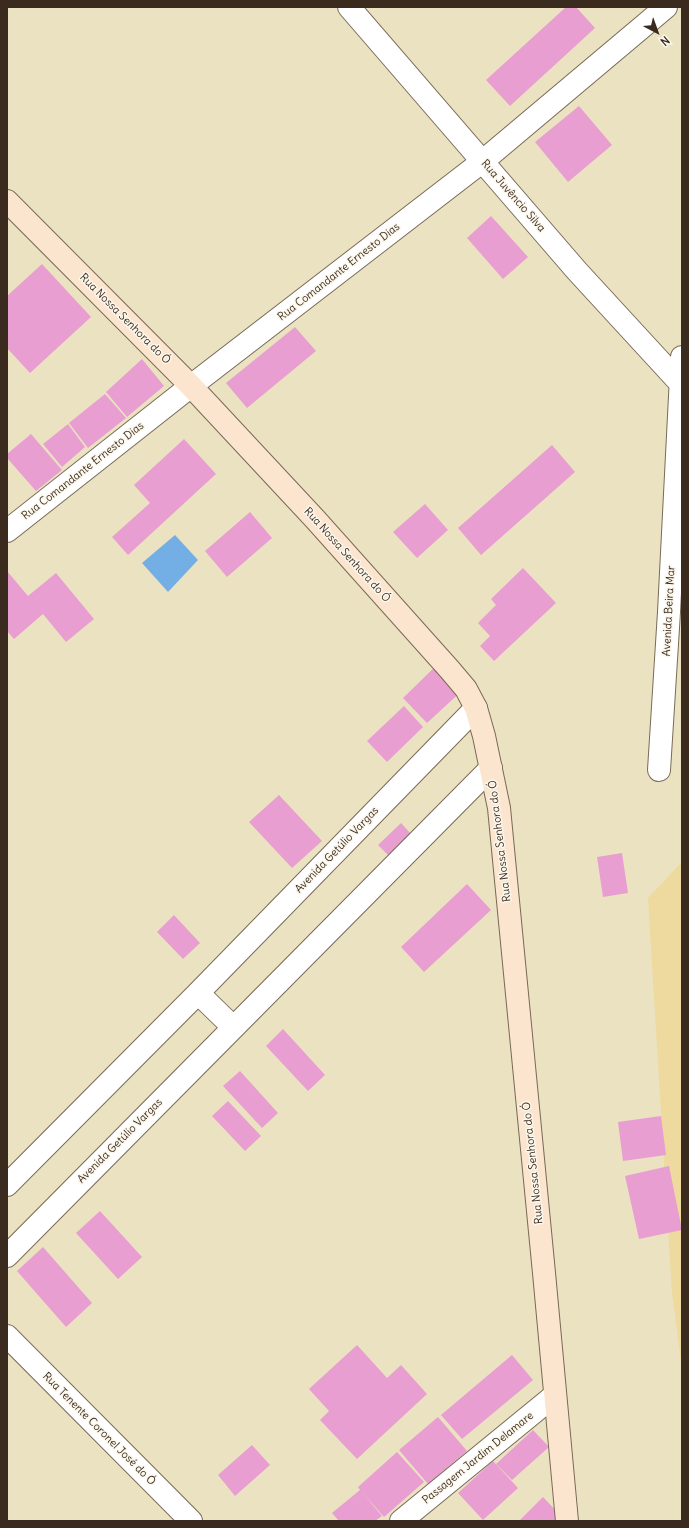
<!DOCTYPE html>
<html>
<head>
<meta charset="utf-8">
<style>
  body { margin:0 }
  #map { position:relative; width:689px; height:1528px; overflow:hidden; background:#ebe2c2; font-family:Delius,sans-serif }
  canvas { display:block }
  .frame { position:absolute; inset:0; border:8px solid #3b2a1e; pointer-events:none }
  .north { position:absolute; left:637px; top:12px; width:40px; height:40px; -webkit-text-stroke:3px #fbf7ec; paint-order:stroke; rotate:139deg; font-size:11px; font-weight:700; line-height:16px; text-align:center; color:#3b2a1e }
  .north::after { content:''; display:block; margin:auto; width:14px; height:18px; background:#3b2a1e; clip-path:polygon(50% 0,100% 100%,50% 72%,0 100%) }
</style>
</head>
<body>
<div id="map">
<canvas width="689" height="1528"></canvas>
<div class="frame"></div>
<div class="north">N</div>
</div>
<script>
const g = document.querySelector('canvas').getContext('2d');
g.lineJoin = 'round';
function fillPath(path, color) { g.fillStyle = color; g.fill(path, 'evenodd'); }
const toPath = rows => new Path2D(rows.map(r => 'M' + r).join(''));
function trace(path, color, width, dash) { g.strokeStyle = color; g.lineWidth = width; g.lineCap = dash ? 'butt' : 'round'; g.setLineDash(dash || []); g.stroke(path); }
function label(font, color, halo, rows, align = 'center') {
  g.font = font + ' Delius,sans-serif'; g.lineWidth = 3; g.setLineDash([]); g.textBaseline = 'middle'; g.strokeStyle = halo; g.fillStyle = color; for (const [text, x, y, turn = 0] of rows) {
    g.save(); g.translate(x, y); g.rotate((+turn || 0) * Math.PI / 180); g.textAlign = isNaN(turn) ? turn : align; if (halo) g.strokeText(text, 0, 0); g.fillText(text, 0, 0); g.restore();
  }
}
fillPath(toPath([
  [682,862,682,1369,672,1293,648,898]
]), '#eeda9e');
fillPath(toPath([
  [175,535,198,560,168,592,142,563]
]), '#73afe4');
fillPath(toPath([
  [566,7,576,7,595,28,510,106,486,80],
  [579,106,612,145,568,182,535,142],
  [491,216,528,257,503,279,467,238],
  [42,264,91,317,30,373,7,348,7,296],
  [295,327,316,351,247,408,226,383],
  [142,359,164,386,127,417,106,392],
  [105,394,126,418,88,448,69,423],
  [68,424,85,447,62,467,43,444],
  [31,434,62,470,36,491,7,458,7,454],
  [184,439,216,474,128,555,112,537,150,503,134,485],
  [552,445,575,472,481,555,458,528],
  [425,504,448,530,417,558,393,532],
  [250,512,272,538,227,577,205,551],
  [523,568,556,603,494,661,480,646,490,636,478,623,496,605,491,599],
  [7,571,28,596,56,573,94,619,66,642,43,614,14,639,7,631],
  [440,662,465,688,427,723,403,698],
  [404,706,423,727,387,762,367,741],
  [279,795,322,841,292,868,249,822],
  [401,823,411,834,388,855,378,845],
  [622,853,628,893,603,897,597,857],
  [467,884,491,910,424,972,401,947],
  [174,915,200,943,183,959,157,932],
  [283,1029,325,1075,308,1091,266,1046],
  [240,1071,278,1113,262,1128,223,1086],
  [228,1101,261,1136,245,1151,212,1116],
  [661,1116,666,1155,623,1161,618,1122],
  [669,1166,682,1230,639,1239,625,1176],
  [100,1211,142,1257,118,1279,76,1233],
  [43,1247,92,1303,66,1327,17,1271],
  [357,1345,387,1378,401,1365,427,1394,357,1459,320,1420,329,1411,309,1389],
  [512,1355,533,1380,462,1439,441,1415],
  [438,1417,467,1451,428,1484,399,1450],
  [533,1430,549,1447,512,1480,496,1464],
  [252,1445,270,1465,235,1496,218,1475],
  [397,1452,424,1482,384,1517,362,1492,382,1516,375,1521,339,1521,332,1513,360,1490,358,1487],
  [493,1461,518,1488,483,1520,458,1493],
  [543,1497,560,1515,554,1521,519,1521]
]), '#e89ed0');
const minor = toPath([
  [349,7,577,271,680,383],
  [7,531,191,386,483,161,666,7],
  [659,770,669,612,682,357],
  [198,993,233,1027],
  [7,1185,198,993,476,708],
  [7,1256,491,768],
  [7,1336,191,1521],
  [401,1521,555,1395]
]);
const secondary = toPath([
  [7,201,191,386,315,519,450,670,466,689,476,708,484,736,499,808,544,1273,567,1521]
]);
trace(minor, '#796a57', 24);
trace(secondary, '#796a57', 24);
trace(minor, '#fff', 22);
trace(secondary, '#fbe5cf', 22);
label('11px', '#3b2a1e', '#fbf7ec', [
  ["Rua Juvêncio Silva",513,196,49],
  ["Rua Comandante Ernesto Dias",339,272,-38],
  ["Rua Nossa Senhora do Ó",125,319,45],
  ["Rua Comandante Ernesto Dias",83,471,-38],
  ["Rua Nossa Senhora do Ó",347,555,48],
  ["Avenida Beira Mar",669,611,-87],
  ["Rua Nossa Senhora do Ó",500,841,-97],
  ["Avenida Getúlio Vargas",337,850,-46],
  ["Avenida Getúlio Vargas",120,1141,-45],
  ["Rua Nossa Senhora do Ó",533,1163,-96],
  ["Rua Tenente Coronel José do Ó",99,1429,45],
  ["Passagem Jardim Delamare",478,1458,-39]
]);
</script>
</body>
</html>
